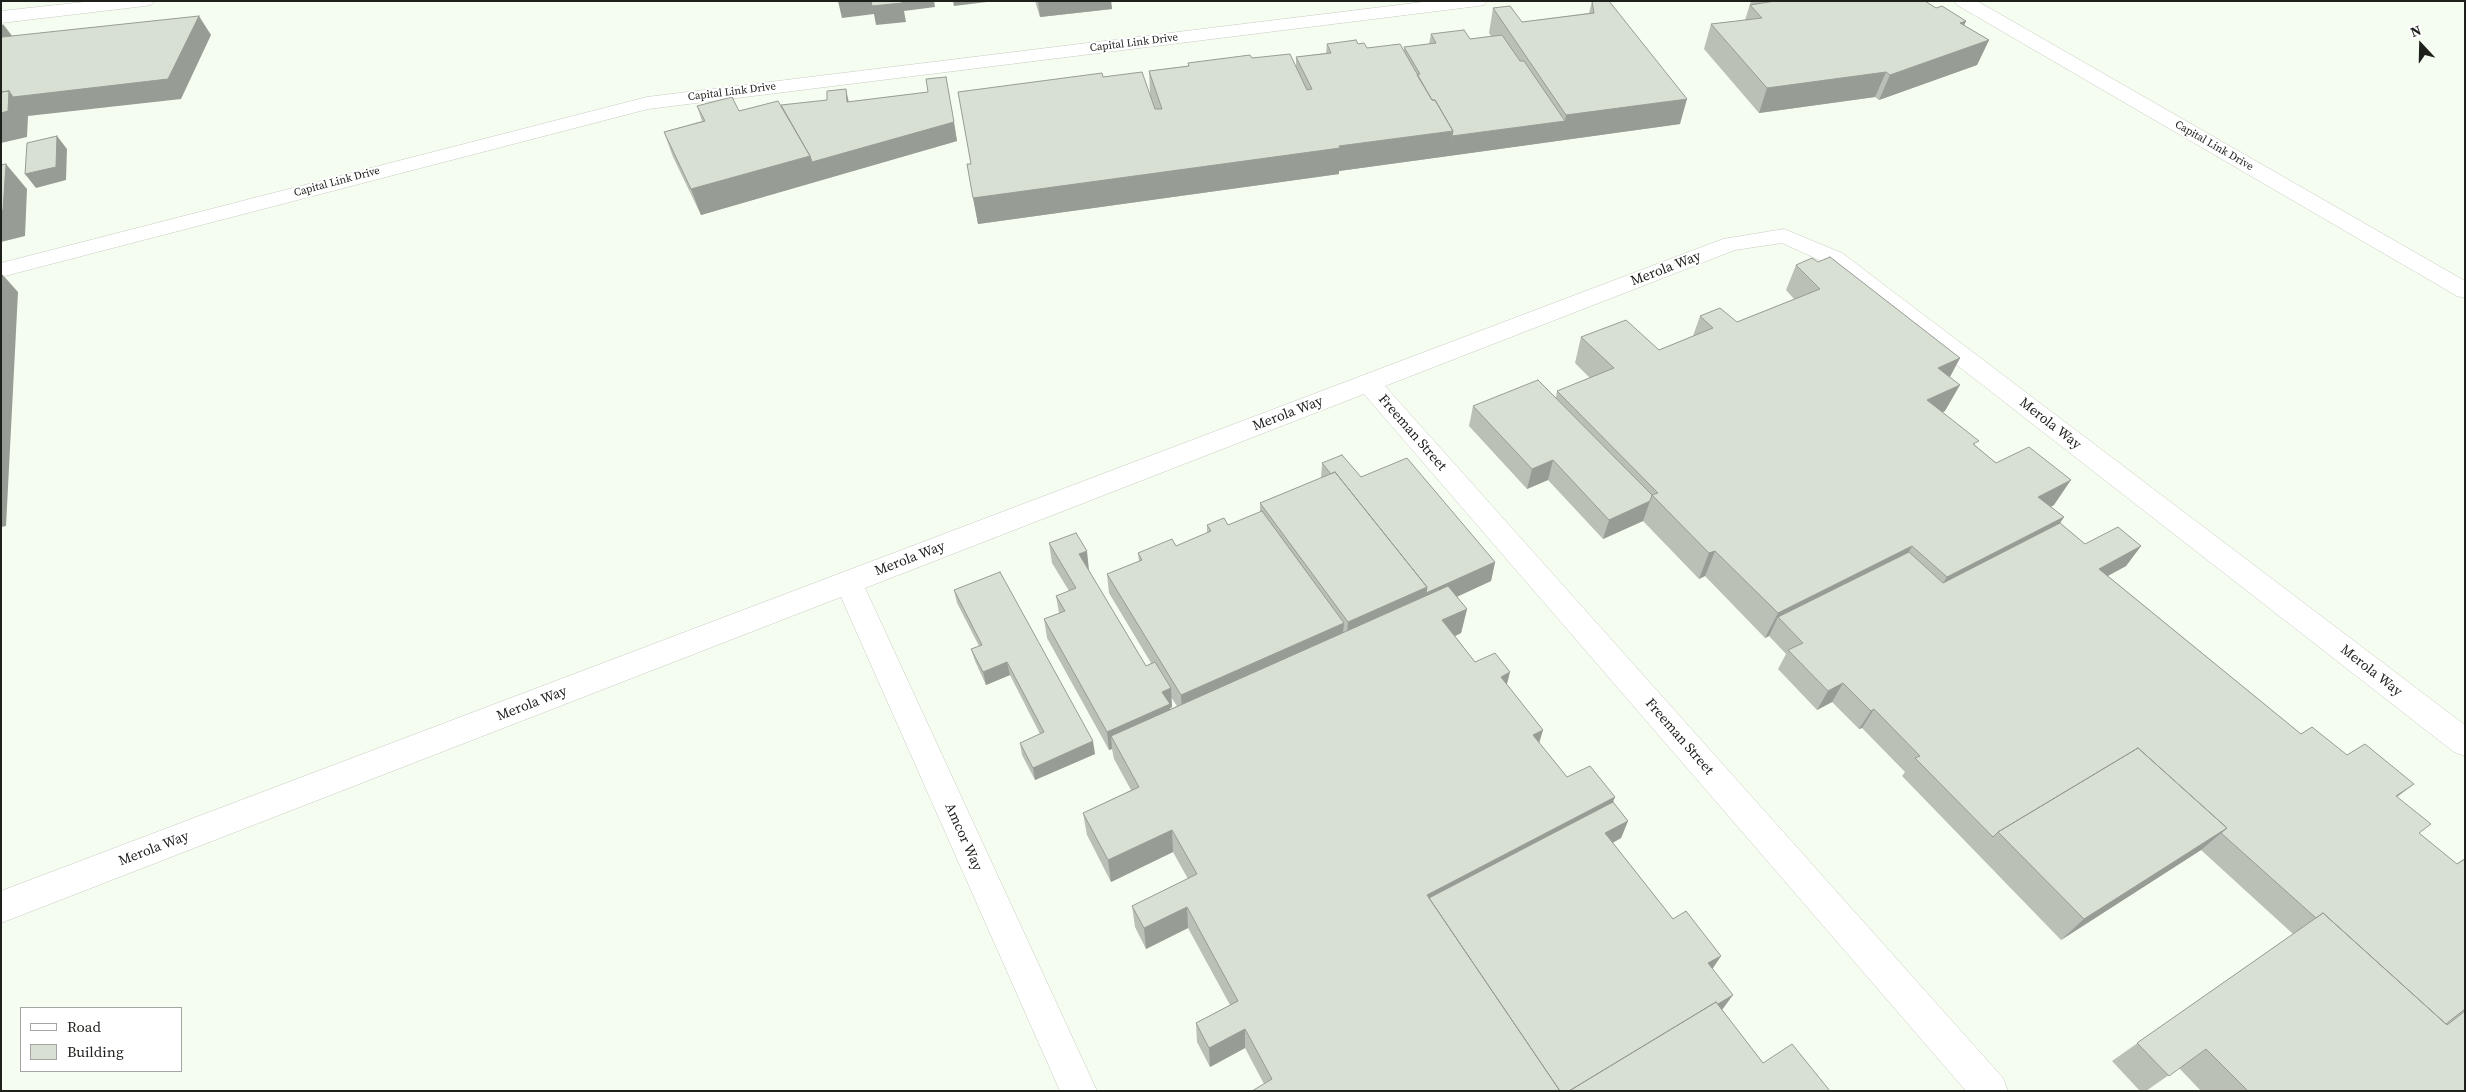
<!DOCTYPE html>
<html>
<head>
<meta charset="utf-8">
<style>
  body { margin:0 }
  #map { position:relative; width:2466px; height:1092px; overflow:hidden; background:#f5fcf0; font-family:"Source Serif 4",serif }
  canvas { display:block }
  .frame { position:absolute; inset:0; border:2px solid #1e201c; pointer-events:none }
  .legend { position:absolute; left:20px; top:1007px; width:162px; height:65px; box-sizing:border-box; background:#fff; border:1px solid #a5a6a4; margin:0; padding:6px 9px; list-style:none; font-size:15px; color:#1e201c }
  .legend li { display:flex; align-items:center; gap:10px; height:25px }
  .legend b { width:25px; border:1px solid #a5a6a4 }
  .north { position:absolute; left:2396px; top:20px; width:50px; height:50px; -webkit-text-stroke:4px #fff; paint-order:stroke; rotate:339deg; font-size:14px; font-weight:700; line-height:20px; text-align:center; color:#1e201c }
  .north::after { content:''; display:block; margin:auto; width:18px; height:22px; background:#1e201c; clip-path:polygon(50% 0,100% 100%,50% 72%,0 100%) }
</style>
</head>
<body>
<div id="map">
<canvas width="2466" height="1092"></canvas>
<div class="frame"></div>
<ul class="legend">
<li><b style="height:6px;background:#fff"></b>Road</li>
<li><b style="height:14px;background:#d8dfd3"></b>Building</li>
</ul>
<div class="north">N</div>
</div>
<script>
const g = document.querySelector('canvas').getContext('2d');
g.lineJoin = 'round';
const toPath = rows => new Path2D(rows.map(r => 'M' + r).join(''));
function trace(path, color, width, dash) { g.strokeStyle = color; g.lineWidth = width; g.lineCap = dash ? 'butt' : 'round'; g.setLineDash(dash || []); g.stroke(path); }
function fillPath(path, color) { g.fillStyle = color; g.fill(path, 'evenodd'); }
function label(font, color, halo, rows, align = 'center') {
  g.font = font + ' "Source Serif 4",serif'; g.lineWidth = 4; g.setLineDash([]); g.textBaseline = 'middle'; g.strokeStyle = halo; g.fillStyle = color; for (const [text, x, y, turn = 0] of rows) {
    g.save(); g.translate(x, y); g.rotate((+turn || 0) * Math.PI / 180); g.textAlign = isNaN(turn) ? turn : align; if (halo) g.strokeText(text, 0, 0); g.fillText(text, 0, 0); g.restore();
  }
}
const minor = toPath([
  [93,1,154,1,151,5,145,6,1,23,1,11,93,1],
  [1431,1,1487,1,1484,5,1478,6,648,109,1,277,1,263,647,97,1431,1],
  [1954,1,1977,1,2465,281,2465,298,2457,296,1957,5,1954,1],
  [1784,229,1842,253,2465,725,2465,756,2454,752,1826,263,1782,243,1735,250,1385,386,2003,1078,2008,1091,1966,1091,1364,394,865,588,1097,1091,1060,1091,841,597,1,923,1,891,1723,239,1784,229]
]);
trace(minor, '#c6cdc1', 1);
fillPath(minor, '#fff');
fillPath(toPath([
  [1035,1,1111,1,1112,9,1040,17],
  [1592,1,1680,124,1339,171,1339,174,978,224,967,164,971,164,1103,77,1150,94,1149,71,1188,66,1188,63,1252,58,1296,67,1296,57,1326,53,1327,44,1358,44,1367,48,1404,51,1404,47,1429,44,1431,34,1470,39,1491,36,1489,33,1493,8,1522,22,1589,13],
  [1751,1,1925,1,1936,8,1966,21,1964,25,1989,40,1977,65,1879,100,1875,97,1759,113,1704,49,1711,24,1745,20],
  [946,77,957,141,701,215,673,157,664,132,702,121,697,106,739,111,781,105,849,102,928,92],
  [1818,262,1960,358,1950,377,1945,411,1942,412,1976,446,1996,463,2054,505,2051,507,2064,517,2060,523,2085,544,2141,546,2126,566,2108,576,2301,734,2347,755,2414,784,2397,797,2419,833,2456,864,2465,858,2465,1091,2201,1091,2179,1068,2146,1091,2140,1091,2112,1061,2293,934,2201,850,2061,940,1902,776,1905,772,1862,728,1859,729,1832,702,1817,710,1778,669,1786,654,1769,636,1765,638,1705,576,1699,579,1643,521,1603,539,1548,480,1527,489,1469,426,1473,406,1556,397,1557,391,1590,378,1575,363,1581,337,1659,350,1693,336,1700,316,1737,322,1794,299,1786,290,1796,265],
  [1322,463,1361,477,1495,562,1491,581,1457,597,1467,609,1461,633,1455,636,1475,662,1507,685,1539,743,1567,777,1615,797,1613,802,1628,821,1621,838,1613,843,1673,919,1721,956,1712,969,1722,1010,1763,1063,1830,1091,1264,1084,1245,1048,1210,1067,1197,1042,1196,1023,1230,1005,1188,928,1146,949,1135,927,1132,906,1188,879,1173,852,1111,882,1087,835,1083,813,1131,790,1114,759,1112,749,1109,750,1047,638,1044,619,1059,613,1056,596,1069,591,1052,563,1049,543,1089,570,1089,571,1146,666,1151,663,1109,593,1107,574,1139,561,1138,553,1176,546,1207,533,1207,525,1228,525,1260,512,1260,503,1321,478],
  [1171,697,1177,706,1170,709,1170,708,1172,707],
  [954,590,1095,754,1035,780,1022,755,1020,743,1040,734,1010,675,986,685,975,661,971,649,979,646,957,603]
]), '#bac0b5');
fillPath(toPath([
  [838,1,934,1,935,7,904,11,906,22,876,25,874,14,842,18],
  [953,1,995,1,954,6],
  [1038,1,1111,1,1112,9,1040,17],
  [199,16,211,35,181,99,28,116,27,137,1,143,1,98,9,91],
  [1966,21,1955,46,1960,23],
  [3,24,22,49,1,81,1,27],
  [1989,40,1977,65,1879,100,1890,75],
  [1886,72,1875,97,1759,113,1767,88],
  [846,89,850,108,847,102],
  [1687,99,1680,124,1449,156,1452,136,1565,121,1566,115],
  [954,122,957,141,701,215,691,189,810,156],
  [1453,131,1449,156,1339,171,1339,174,978,224,973,198,1339,146],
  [57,136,67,149,66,180,36,188,25,174],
  [6,164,27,189,25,236,1,242,1,211],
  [1,273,18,292,6,526,1,527],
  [1960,358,1946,384,1938,368],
  [1960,385,1945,411,1913,426,1927,400],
  [1553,460,1548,480,1527,489,1532,469],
  [2071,480,2054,505,2021,522,2038,497],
  [1650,501,1643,521,1603,539,1609,520],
  [2064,517,2046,543,1931,602,1947,577],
  [1912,546,1898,572,1778,617,1769,636,1765,638,1778,613],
  [2141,546,2126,566,2085,588,2099,569],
  [1087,551,1089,570,1081,573,1079,554],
  [1715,551,1705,576,1699,579,1709,553],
  [1495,562,1491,581,1346,647,1348,622,1427,587],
  [1467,609,1461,633,1437,645,1442,620],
  [1344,623,1342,642,1182,713,1181,695],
  [1007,662,1010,675,986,685,983,672],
  [1510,672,1504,696,1501,677],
  [1843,683,1832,702,1817,710,1828,691],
  [1171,688,1172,707,1170,708,1171,723,1111,736,1112,749,1109,750,1107,732,1162,692],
  [1874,709,1862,728,1859,729,1871,711],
  [1543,730,1536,754,1533,735],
  [1093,741,1095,754,1035,780,1033,768],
  [2414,784,2391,801,2396,796],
  [1615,797,1605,819,1433,910,1427,895],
  [1628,821,1621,838,1598,850,1605,833],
  [2227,828,2201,850,2061,940,2084,919],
  [1172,830,1173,852,1111,882,1108,860],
  [1187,907,1188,928,1146,949,1144,928],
  [1721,956,1711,971,1708,963],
  [1733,995,1722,1010,1573,1091],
  [1245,1029,1245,1048,1210,1067,1209,1048]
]), '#979c94');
const building = toPath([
  [871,1,902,1,902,3,872,6,871,1],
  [1592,1,1609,1,1687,99,1566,115,1493,8,1510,6,1522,22,1594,13,1592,1],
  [1775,1,1925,1,1936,8,1942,6,1966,21,1960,23,1989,40,1890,75,1886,72,1767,88,1711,24,1762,18,1750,5,1775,1],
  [199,16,168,79,13,97,9,91,1,92,1,39,2,37,199,16],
  [1464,30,1470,39,1502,35,1520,61,1524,61,1565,121,1452,136,1453,131,1435,100,1432,100,1417,75,1420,74,1404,47,1436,43,1431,34,1464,30],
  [1356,40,1358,44,1364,43,1367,48,1400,44,1432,100,1435,100,1453,131,1339,146,1340,148,973,198,967,164,971,164,958,92,1102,73,1103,77,1142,72,1155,109,1162,109,1149,71,1189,66,1188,63,1250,55,1252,58,1290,54,1307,90,1312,89,1296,57,1331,53,1327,44,1356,40],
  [946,77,954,122,812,162,810,156,781,105,827,100,827,91,846,89,847,102,928,92,926,79,946,77],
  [9,91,8,111,1,113,1,92,9,91],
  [732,97,739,111,778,101,810,156,691,189,664,132,705,121,697,106,732,97],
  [57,136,56,167,25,174,27,143,57,136],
  [6,164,3,210,1,211,1,165,6,164],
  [1830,257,1960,358,1938,368,1960,385,1927,400,1979,441,1973,444,1996,463,2029,447,2071,480,2038,497,2064,517,1947,577,1912,546,1778,613,1715,551,1709,553,1652,495,1658,493,1557,391,1614,368,1581,337,1626,320,1659,350,1713,328,1700,316,1720,308,1737,322,1820,289,1796,265,1812,258,1818,262,1830,257],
  [1538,380,1652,495,1650,501,1609,520,1553,460,1532,469,1473,406,1538,380],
  [1342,455,1361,477,1407,458,1495,562,1426,593,1427,587,1335,472,1331,474,1322,463,1342,455],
  [1335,472,1427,587,1348,622,1260,503,1335,472],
  [1262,511,1344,623,1181,695,1107,574,1142,560,1138,553,1172,539,1176,546,1211,531,1207,525,1224,518,1228,525,1262,511],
  [2060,523,2085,544,2118,527,2141,546,2099,569,2301,734,2312,727,2347,755,2365,744,2414,784,2396,796,2431,824,2419,833,2457,864,2465,859,2465,1009,2446,1024,2323,913,2316,918,2221,833,2227,828,2138,748,1998,832,1993,837,1915,758,1920,756,1874,709,1871,711,1843,683,1828,691,1788,650,1803,643,1778,617,1909,552,1943,583,2060,523],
  [1076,533,1087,551,1079,554,1146,666,1155,662,1171,688,1162,692,1170,704,1107,732,1044,619,1065,611,1056,596,1076,588,1049,543,1076,533],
  [1000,572,1093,741,1033,768,1020,743,1044,732,1007,662,983,672,971,649,982,645,954,590,1000,572],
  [1448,586,1467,609,1442,620,1475,662,1495,653,1510,672,1501,677,1543,730,1533,735,1567,777,1590,766,1615,797,1427,895,1560,1091,1252,1091,1272,1079,1245,1029,1209,1048,1196,1023,1238,1001,1187,907,1144,928,1132,906,1197,874,1172,830,1108,860,1083,813,1139,787,1111,736,1448,586],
  [2138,748,2227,828,2084,919,1998,832,2138,748],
  [1613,802,1628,821,1605,833,1673,919,1686,911,1721,956,1708,963,1733,995,1718,1004,1716,1002,1569,1091,1560,1091,1429,898,1613,802],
  [2323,913,2447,1025,2465,1011,2465,1091,2248,1091,2206,1049,2169,1076,2137,1043,2323,913],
  [1716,1002,1763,1063,1792,1044,1830,1091,1569,1091,1716,1002]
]);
fillPath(building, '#d8dfd3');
trace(building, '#979c94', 1);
label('11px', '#1e201c', '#fff', [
  ["Capital Link Drive",1134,43,-7],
  ["Capital Link Drive",732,92,-7],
  ["Capital Link Drive",2214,146,30],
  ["Capital Link Drive",337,182,-15]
]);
label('14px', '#1e201c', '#fff', [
  ["Merola Way",1666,269,-21],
  ["Merola Way",1288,414,-21],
  ["Merola Way",2050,424,38],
  ["Freeman Street",1412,433,49],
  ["Merola Way",910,559,-21],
  ["Merola Way",2371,671,38],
  ["Merola Way",532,704,-21],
  ["Freeman Street",1679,737,49],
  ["Amcor Way",963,837,66],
  ["Merola Way",154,849,-21]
]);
</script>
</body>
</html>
